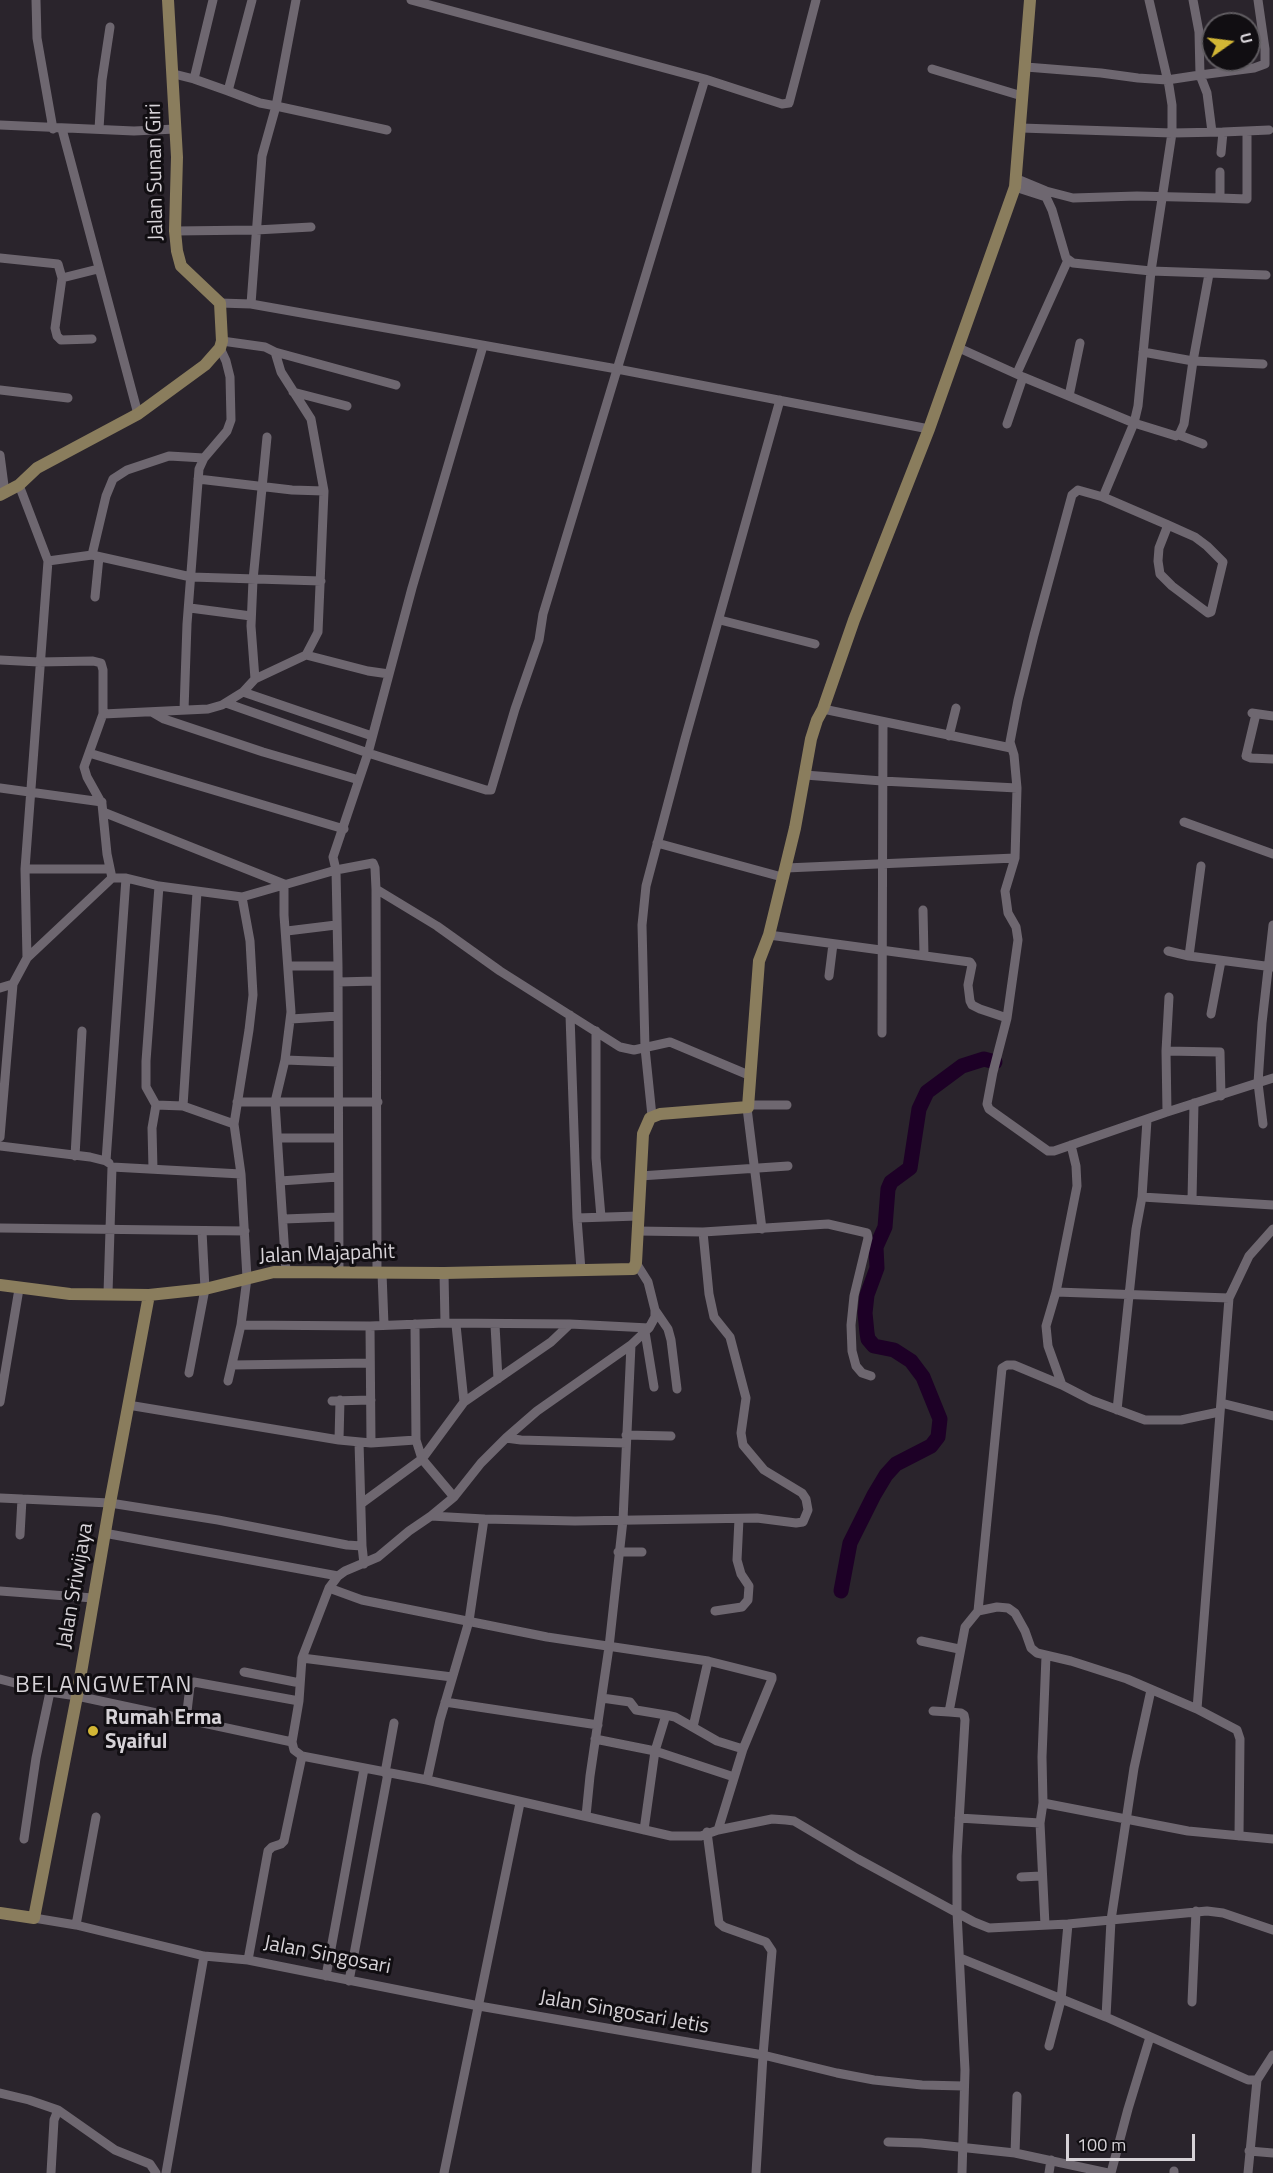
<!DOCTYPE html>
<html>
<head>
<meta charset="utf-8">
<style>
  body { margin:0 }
  #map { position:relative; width:1273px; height:2173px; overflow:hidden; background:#2a242c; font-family:"Titillium Web",sans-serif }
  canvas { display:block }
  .north { position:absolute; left:1201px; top:12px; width:60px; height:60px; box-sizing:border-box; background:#110e12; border:2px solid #605c61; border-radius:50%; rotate:76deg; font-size:16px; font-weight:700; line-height:24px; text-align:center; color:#d6d2d7 }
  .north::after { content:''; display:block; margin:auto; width:21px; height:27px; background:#d2b635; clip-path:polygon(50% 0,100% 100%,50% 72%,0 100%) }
  .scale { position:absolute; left:1066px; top:2134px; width:129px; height:27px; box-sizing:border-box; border:3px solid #d6d2d7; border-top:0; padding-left:8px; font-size:18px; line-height:21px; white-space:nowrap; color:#d6d2d7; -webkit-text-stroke:4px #110e12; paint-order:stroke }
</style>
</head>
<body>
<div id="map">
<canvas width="1273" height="2173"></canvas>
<div class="north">U</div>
<div class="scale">100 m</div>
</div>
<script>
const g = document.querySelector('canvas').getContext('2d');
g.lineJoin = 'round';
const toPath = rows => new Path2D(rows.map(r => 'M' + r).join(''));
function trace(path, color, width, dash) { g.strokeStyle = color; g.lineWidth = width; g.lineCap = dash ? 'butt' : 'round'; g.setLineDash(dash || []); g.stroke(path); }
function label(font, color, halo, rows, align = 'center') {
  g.font = font + ' "Titillium Web",sans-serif'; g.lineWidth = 6; g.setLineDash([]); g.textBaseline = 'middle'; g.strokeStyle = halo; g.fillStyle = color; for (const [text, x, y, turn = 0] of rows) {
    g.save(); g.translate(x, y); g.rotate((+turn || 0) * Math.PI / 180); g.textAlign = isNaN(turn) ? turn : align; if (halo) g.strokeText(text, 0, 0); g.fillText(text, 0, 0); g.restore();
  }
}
trace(toPath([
  [841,1591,850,1543,874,1495,886,1475,896,1464,931,1446,938,1437,940,1419,923,1377,911,1361,894,1350,874,1346,868,1339,867,1333,865,1313,867,1295,877,1268,876,1247,885,1227,888,1189,891,1182,910,1168,919,1109,927,1092,962,1066,984,1059,995,1062]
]), '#1d0026', 15);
trace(toPath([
  [36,0,37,38,53,129],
  [1026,67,1101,73,1138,78,1167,80,1200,75,1199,32,1193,0],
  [932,69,1022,96],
  [174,74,194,79,228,91,252,0],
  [194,79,213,0],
  [705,79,782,104,789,103,816,0],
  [228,91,260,103,276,106,296,0],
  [0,125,134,131,175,129],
  [1021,128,1172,133,1223,132,1221,153],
  [62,129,138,414],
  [99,129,102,80,110,27],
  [1212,132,1207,93,1200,75,1254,68,1265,64,1265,49,1258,0],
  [1223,132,1269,130],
  [1017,179,1046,191,1073,198,1137,196,1220,198,1220,172],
  [1015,187,1046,197,1052,210,1066,258,1073,263,1151,271,1266,275],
  [1220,198,1247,199,1247,132],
  [175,231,256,230,311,227],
  [0,258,58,264,62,278,55,328,57,336,61,340,92,339],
  [62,278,98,269],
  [220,303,251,304,617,369,929,429],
  [251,304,262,156,276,106,387,130],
  [222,341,265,347,275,352,281,372,311,419,324,491,318,632,306,655,255,679,243,692,222,705,208,709,103,714,84,767,87,777,102,804,107,854,112,878,126,878,159,886,242,897,336,870,373,863,375,868,376,889,437,926,500,971,620,1047,634,1050,670,1042,751,1076],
  [959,348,1023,377,1134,423,1176,436,1180,433,1184,424,1193,361,1209,274],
  [275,352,396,385],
  [1143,352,1193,361,1263,364],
  [1017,373,1068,260],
  [0,390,68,398],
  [293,392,347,406],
  [1069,396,1080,343],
  [1007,424,1023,377],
  [1179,435,1203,444],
  [0,455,5,493],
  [198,479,292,490,324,491],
  [19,485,48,561,25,869,27,958],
  [1103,497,1134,423,1138,406,1151,271,1172,133,1172,105,1169,86,1149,0],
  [92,555,106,496,113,479,127,470,169,456,204,458],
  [48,561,92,555,191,577,321,581],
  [95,597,99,557],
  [190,608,251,616],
  [720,620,815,644],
  [306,655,368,671,389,674],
  [0,660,39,662,93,661,101,663,103,670,103,714],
  [255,679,251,626,253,580,267,437],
  [243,692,372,736],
  [226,703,368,753,486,790,491,790,515,709,539,640,543,614,705,79,411,0],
  [823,709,1011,748],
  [184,710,187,624,199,469,204,458,227,431,231,420,230,377,226,361,220,348],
  [152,712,164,719,263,752,359,780],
  [1252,713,1273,716],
  [1256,714,1246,756,1251,758,1273,759],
  [949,736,956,708],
  [89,753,344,829],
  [805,775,882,781,1017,788,1014,755,1010,742,1018,700,1034,635,1072,495,1078,490,1103,497,1168,525,1195,537,1207,546,1223,562,1211,612,1208,613,1172,586,1160,574,1158,561,1159,548,1168,525],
  [0,788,102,802],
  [103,812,284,884,284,915,291,1012,285,1060,275,1102,286,1272],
  [1184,822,1273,854],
  [657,843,782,877],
  [1015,858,1017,788],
  [786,868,1015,858,1005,891,1008,913,1016,927,1018,940,1007,1018],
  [25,869,109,869],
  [159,886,146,1061,146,1087,156,1105,183,1106,234,1124],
  [376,889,377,1273],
  [923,910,924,955],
  [287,931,336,925],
  [769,935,970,962,972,965,968,985,970,1001,972,1005,980,1009,1007,1018,993,1072,987,1104,989,1109,1048,1151,1054,1151,1167,1112,1273,1078],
  [1168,951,1189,956,1273,967],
  [1189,956,1201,866],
  [289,966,338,966],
  [829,976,833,944],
  [338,982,376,981],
  [0,988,13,984],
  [1211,1014,1221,961],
  [570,1015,577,1218,581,1270],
  [291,1019,338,1016],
  [596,1031,596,1158,601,1217],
  [882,1033,883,723],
  [1166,1051,1220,1052,1221,1096],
  [285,1060,338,1062],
  [237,1102,378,1102],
  [748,1105,787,1105],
  [183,1106,197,892],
  [747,1108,762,1229],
  [1167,1112,1166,1051,1169,997],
  [652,1116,645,1048,642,925,646,886,685,739,780,400],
  [1263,1124,1258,1083,1262,1023,1273,925],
  [0,1137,13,984,27,958,112,878],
  [278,1138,338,1138],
  [1071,1145,1076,1166,1077,1186,1056,1292,1046,1326,1048,1346,1062,1385,1091,1400,1145,1420,1181,1420,1219,1412],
  [0,1146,90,1157,106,1161,109,1163],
  [75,1156,82,1031],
  [106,1161,126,878],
  [153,1169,152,1128,156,1105],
  [640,1176,788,1166],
  [280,1181,338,1177],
  [1142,1197,1273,1205],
  [1192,1200,1194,1103],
  [577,1218,638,1216],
  [284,1219,338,1217],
  [0,1228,245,1231],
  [637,1231,703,1232,828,1224,867,1233,868,1238,854,1296,851,1325,852,1351,856,1366,862,1373,871,1376],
  [636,1263,648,1282,655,1310,668,1329,671,1340,677,1389],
  [339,1272,338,966,336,870,333,857,368,753,412,588,483,346],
  [382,1273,384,1325],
  [444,1273,445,1323],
  [1056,1292,1229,1298],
  [108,1293,112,1167,241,1174],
  [415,1324,416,1440],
  [241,1325,370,1326,445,1323,570,1324,649,1328,655,1317,655,1310],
  [456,1325,464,1402],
  [495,1325,498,1379],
  [370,1326,371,1443],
  [645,1332,654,1387],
  [232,1365,370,1363],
  [189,1373,205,1289,202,1231],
  [228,1381,241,1325,247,1278,241,1174,234,1124,249,1030,253,995,250,941,242,897],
  [332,1401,371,1400],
  [0,1402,19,1289],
  [1221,1403,1273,1416],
  [128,1405,339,1440,371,1443,416,1440,422,1459,454,1497],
  [1117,1410,1136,1229,1142,1197,1147,1120],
  [626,1435,671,1436],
  [506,1438,521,1440,626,1443],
  [339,1440,340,1400],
  [359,1442,362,1546],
  [0,1498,110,1503,218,1520,347,1545,362,1546,364,1564],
  [362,1503,422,1459,464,1402,551,1342,570,1324],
  [431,1516,484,1519,575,1521,757,1518,796,1523,803,1522,808,1510,806,1499,802,1493,764,1470,743,1445,741,1433,746,1398,730,1337,714,1317,709,1294,703,1232],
  [104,1533,338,1576],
  [20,1535,22,1499],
  [618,1552,642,1552],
  [329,1588,362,1600,547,1637,708,1661,772,1677,772,1679,743,1749,718,1830],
  [0,1591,93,1598],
  [715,1611,742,1607,748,1600,749,1586,741,1574,737,1560,739,1519],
  [978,1611,997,1607,1008,1608,1015,1613,1025,1631,1031,1648,1037,1653,1071,1661,1127,1679,1197,1709,1237,1730,1240,1739,1239,1836],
  [921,1641,959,1649],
  [302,1658,452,1677],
  [244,1672,300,1683],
  [0,1679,50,1692,77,1696,292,1742,294,1750,302,1756,427,1780,671,1836,701,1836,718,1830,772,1819,786,1820,794,1821,858,1859,974,1922,989,1928,1068,1924,1207,1911,1223,1913,1273,1930],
  [602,1698,630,1702,636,1710,666,1715],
  [445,1702,598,1725],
  [1197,1709,1229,1298,1249,1256,1273,1229],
  [933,1711,949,1712],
  [186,1720,190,1686,194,1682,299,1701],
  [693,1727,708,1661],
  [595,1739,655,1751,734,1777],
  [292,1742,299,1701,302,1658,329,1588,338,1576,345,1571,378,1557,409,1531,431,1516,454,1497,481,1463,506,1438,537,1411,631,1345],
  [385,1773,394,1723],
  [427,1780,440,1720,469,1621,484,1519],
  [1043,1803,1188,1831,1273,1839],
  [586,1816,590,1776,609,1647,623,1520,631,1345,649,1328],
  [959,1818,1040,1823],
  [644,1830,655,1751,666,1715,675,1717,717,1741,743,1749],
  [707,1832,719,1923,724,1927,766,1942,772,1951,763,2055,837,2073,874,2080,922,2085,964,2086],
  [24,1839,36,1758,50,1692],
  [1021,1877,1041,1876],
  [34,1918,76,1925,204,1956,248,1960,479,2006,763,2055,756,2173],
  [76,1925,96,1817],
  [1045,1925,1040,1823,1043,1803,1042,1757,1046,1656],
  [960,1958,1106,2017,1248,2080,1257,2080],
  [248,1960,268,1851,272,1847,281,1844,284,1841,302,1756],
  [326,1976,364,1769],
  [349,1981,388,1773],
  [1192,2002,1196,1911],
  [1106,2017,1111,1920,1134,1768,1151,1690],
  [1049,2046,1061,2000,1068,1924],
  [0,2093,29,2100,58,2110,54,2120,51,2173],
  [58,2110,115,2150,150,2164,156,2173],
  [888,2142,921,2143,1015,2153,1108,2173],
  [1249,2151,1273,2153],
  [1015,2153,1017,2096],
  [166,2173,204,1956],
  [444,2173,520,1803],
  [962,2173,965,2070,957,1912,957,1856,965,1720,964,1715,961,1713,949,1712,965,1627,978,1611,1002,1368,1007,1365,1014,1365,1062,1385],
  [1049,2173,1051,2160],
  [1111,2173,1128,2109,1150,2037],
  [1174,2173,1174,2171],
  [1248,2173,1257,2080,1273,2055]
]), '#6e6770', 9);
trace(toPath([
  [0,495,19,485,37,468,138,414,205,365,220,348,222,341,220,303,181,266,177,251,175,231,177,157,168,0],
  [0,1285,70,1294,149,1295,205,1289,274,1272,444,1273,633,1269,636,1263,643,1134,650,1118,660,1114,748,1107,759,961,769,935,795,828,811,739,817,720,823,709,854,620,929,429,1015,187,1030,0],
  [0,1913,34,1918,77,1696,110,1503,149,1295]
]), '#8a7d5d', 12);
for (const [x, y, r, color] of [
  [93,1731,6,"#d2b635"]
]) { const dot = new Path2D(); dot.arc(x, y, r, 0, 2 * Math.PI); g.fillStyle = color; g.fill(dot); trace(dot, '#110e12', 2); }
label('21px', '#d6d2d7', '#110e12', [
  ["Jalan Sunan Giri",156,172,-91],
  ["Jalan Majapahit",327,1255,-2],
  ["Jalan Sriwijaya",76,1586,-80],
  ["Jalan Singosari",327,1956,11],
  ["Jalan Singosari Jetis",624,2013,10]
]);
label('bold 21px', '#d6d2d7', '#110e12', [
  ["Rumah Erma",105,1719],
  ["Syaiful",105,1743]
], 'left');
g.letterSpacing = '1.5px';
label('24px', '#d6d2d7', '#110e12', [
  ["BELANGWETAN",104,1686]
]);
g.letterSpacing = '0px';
</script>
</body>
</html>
